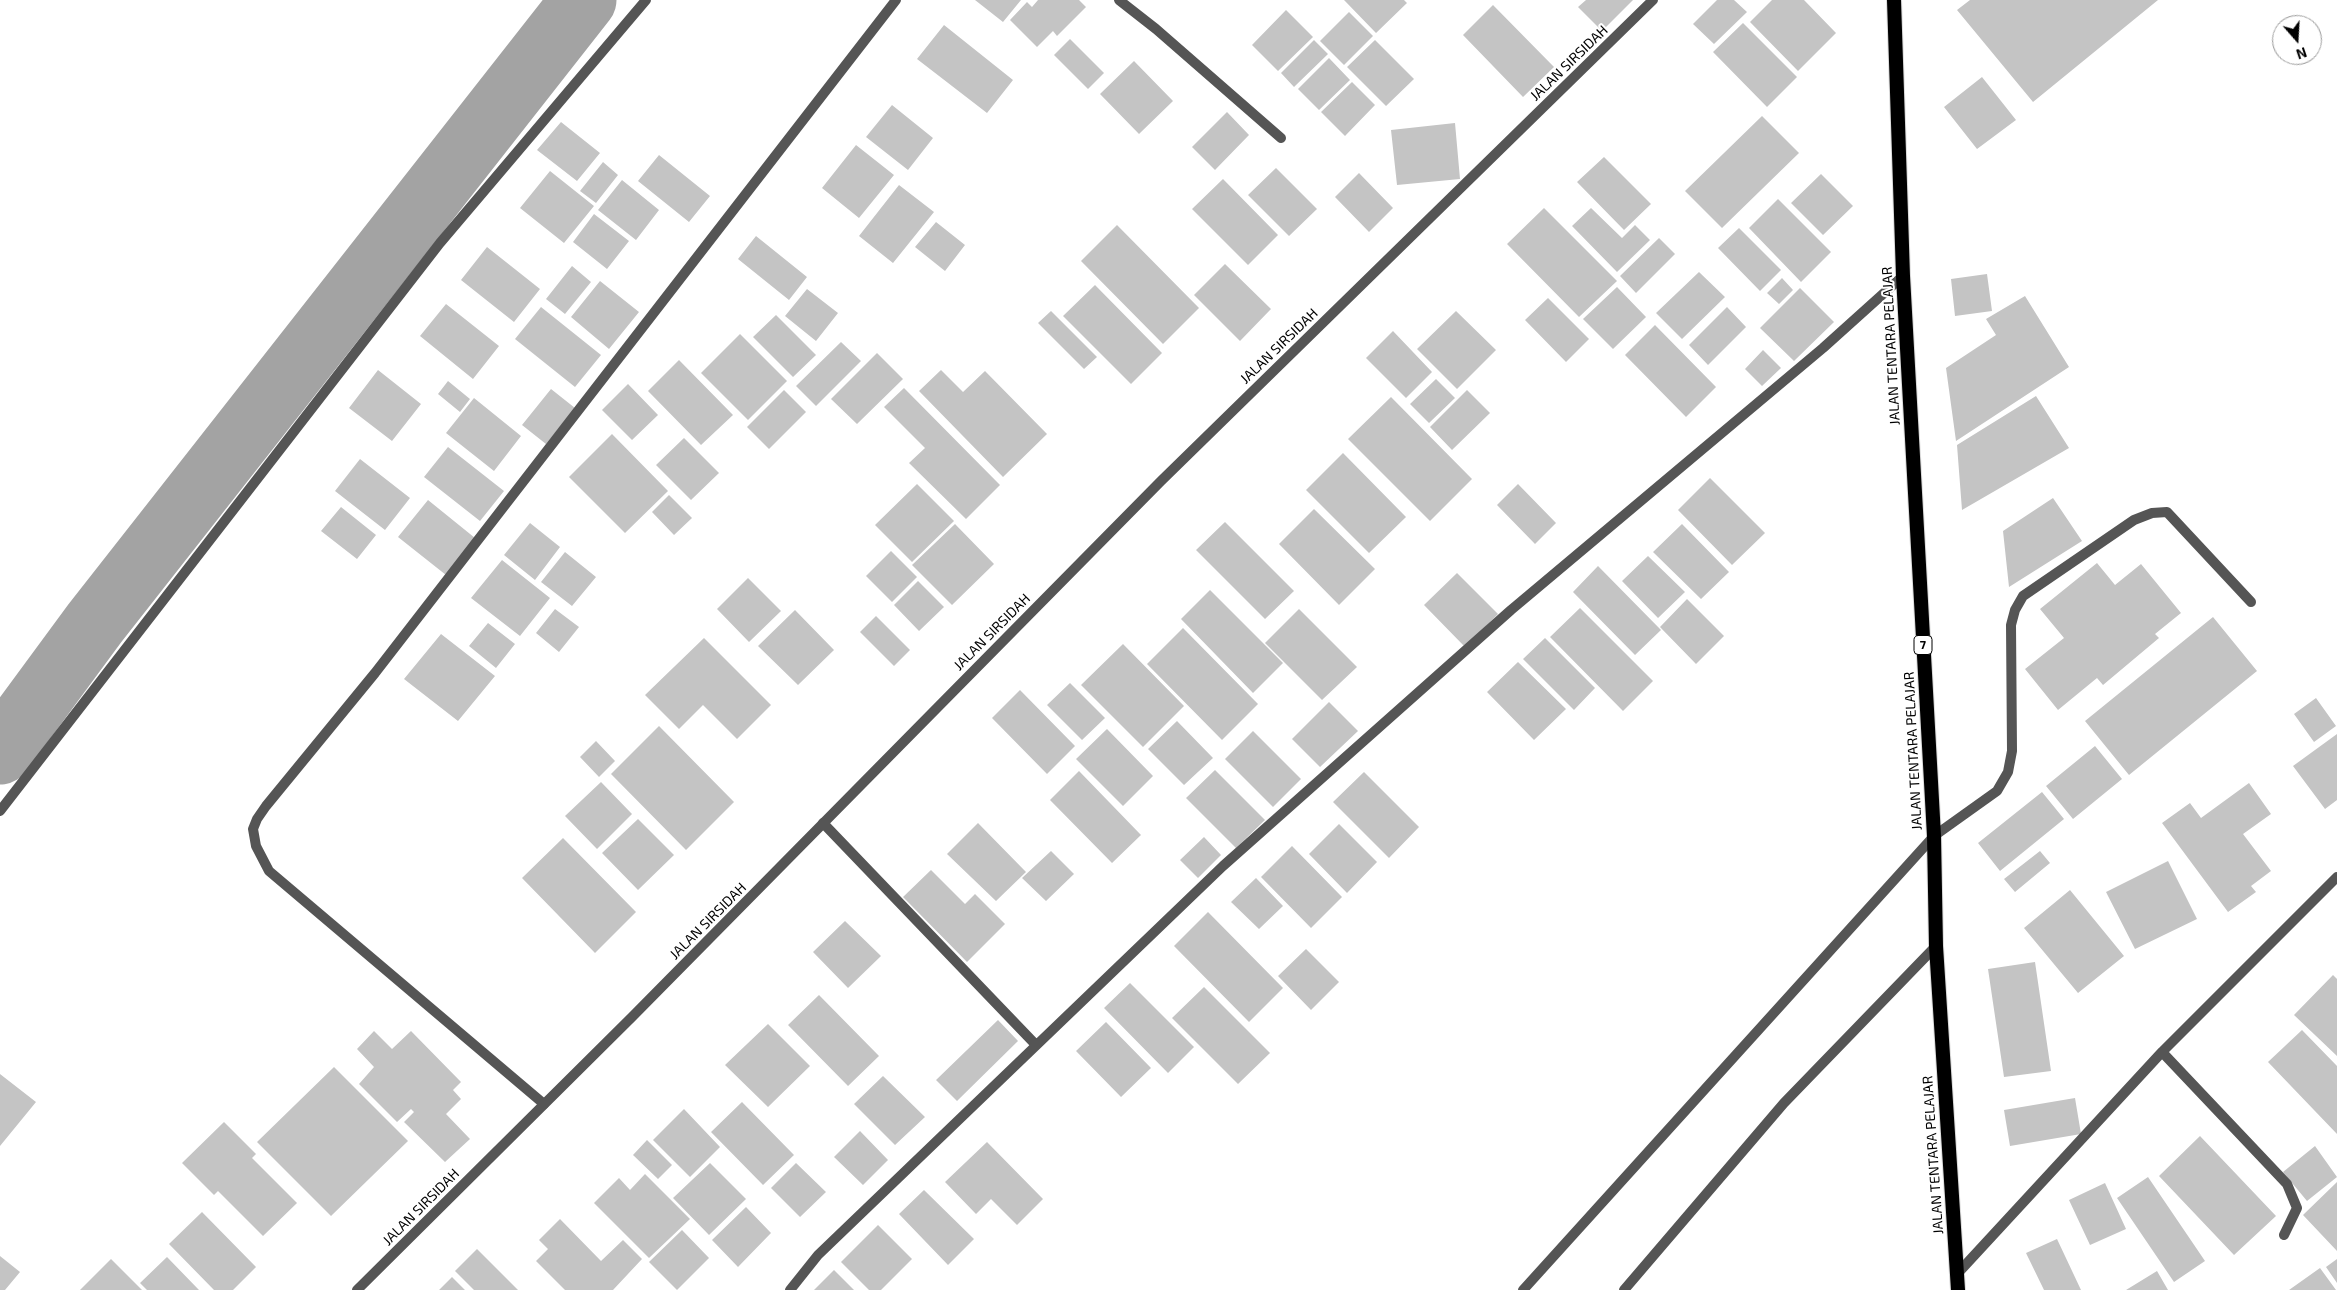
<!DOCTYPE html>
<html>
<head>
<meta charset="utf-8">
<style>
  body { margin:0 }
  #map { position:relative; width:2337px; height:1290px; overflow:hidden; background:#fff; font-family:"Exo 2",sans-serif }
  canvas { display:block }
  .north { position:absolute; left:2272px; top:15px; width:50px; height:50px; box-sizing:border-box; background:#fff; border:1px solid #999; border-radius:50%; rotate:161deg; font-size:14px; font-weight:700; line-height:20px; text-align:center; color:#000 }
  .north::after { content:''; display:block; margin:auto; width:18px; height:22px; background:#000; clip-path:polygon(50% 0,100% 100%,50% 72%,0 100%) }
</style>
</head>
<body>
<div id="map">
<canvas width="2337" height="1290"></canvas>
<div class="north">N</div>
</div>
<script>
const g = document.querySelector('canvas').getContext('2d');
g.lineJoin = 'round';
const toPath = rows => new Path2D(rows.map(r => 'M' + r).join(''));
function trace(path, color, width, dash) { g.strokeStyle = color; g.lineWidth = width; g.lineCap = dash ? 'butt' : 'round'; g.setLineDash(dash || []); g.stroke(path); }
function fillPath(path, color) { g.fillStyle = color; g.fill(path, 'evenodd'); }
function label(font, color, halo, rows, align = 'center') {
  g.font = font + ' "Exo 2",sans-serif'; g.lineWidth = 4; g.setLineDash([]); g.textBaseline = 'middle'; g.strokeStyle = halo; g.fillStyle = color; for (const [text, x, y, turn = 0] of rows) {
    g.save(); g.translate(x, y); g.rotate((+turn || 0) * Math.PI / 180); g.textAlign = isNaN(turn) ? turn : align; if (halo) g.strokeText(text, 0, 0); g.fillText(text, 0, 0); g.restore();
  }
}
trace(toPath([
  [0,752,95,623,584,0]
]), '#a3a3a3', 65);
fillPath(toPath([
  [975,0,1021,0,1003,22],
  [1038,0,1079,0,1086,7,1057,36,1053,31,1037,47,1010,20,1027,2,1032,7],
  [1344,0,1404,0,1407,3,1376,33],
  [1586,0,1633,0,1602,31,1578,7],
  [1717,0,1734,0,1747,12,1714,44,1693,24],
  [1772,0,1804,0,1836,33,1798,71,1750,22],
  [1970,0,2158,0,2033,102,1957,10],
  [1493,5,1554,67,1523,97,1463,35],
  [1286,10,1313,37,1278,71,1252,45],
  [1349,12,1373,36,1344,65,1320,41],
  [1743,23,1797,77,1767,107,1713,52],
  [944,25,1013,80,987,113,917,59],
  [1070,39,1104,73,1088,89,1054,55],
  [1314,40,1328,54,1294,87,1281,73],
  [1375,40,1414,79,1386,106,1347,67],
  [1329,58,1350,80,1319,110,1298,89],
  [1134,61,1173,101,1139,134,1100,94],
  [1982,77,2016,120,1977,149,1944,107],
  [1352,82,1375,105,1345,136,1321,112],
  [892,105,933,138,908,170,866,137],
  [1227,112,1249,135,1215,170,1192,147],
  [1762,116,1799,153,1722,228,1685,191],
  [561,122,600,153,577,181,537,150],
  [1455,123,1460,179,1397,185,1391,130],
  [856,145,894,175,859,218,822,188],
  [659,155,710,196,689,222,638,181],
  [1604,157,1651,204,1624,230,1577,182],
  [603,162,618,175,596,203,580,191],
  [1276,168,1317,209,1289,236,1248,195],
  [550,171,594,206,564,243,520,208],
  [1359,173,1393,208,1369,232,1335,197],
  [1821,174,1853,206,1823,235,1791,203],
  [1223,179,1278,235,1248,265,1192,209],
  [622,180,659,210,636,240,598,210],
  [899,185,934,212,893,263,859,236],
  [1778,199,1831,252,1801,282,1749,228],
  [1544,208,1617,281,1579,317,1507,244],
  [1591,208,1622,238,1635,225,1650,240,1617,272,1572,226],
  [594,214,629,241,607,269,573,242],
  [936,222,965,245,945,271,915,247],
  [1117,225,1199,308,1163,344,1081,261],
  [1739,228,1781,270,1760,291,1718,248],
  [756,236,807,277,789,300,738,259],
  [1659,238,1675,254,1636,293,1620,276],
  [487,247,540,289,514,322,461,280],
  [1225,264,1271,309,1240,341,1194,295],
  [572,266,591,282,565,314,546,299],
  [1699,272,1725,297,1682,339,1656,313],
  [1987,274,1992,311,1955,316,1951,279],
  [1782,278,1793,290,1779,304,1767,293],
  [600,281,639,312,609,349,571,317],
  [1095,285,1162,353,1131,384,1063,316],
  [1617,287,1646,317,1613,349,1583,319],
  [1800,288,1834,322,1794,361,1760,328],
  [807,289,838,313,816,341,785,316],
  [2025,296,2069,367,1956,441,1946,368,1996,335,1986,319],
  [1548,298,1589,339,1566,362,1525,320],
  [446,304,499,346,473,379,420,336],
  [541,307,601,355,575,387,515,339],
  [1727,307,1746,327,1708,365,1689,345],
  [1051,311,1097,357,1084,369,1038,323],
  [1456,311,1496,350,1457,389,1417,349],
  [776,315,816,355,793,377,753,337],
  [1655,325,1716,387,1686,417,1625,355],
  [1393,331,1432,372,1406,398,1366,358],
  [740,334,787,381,748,420,701,373],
  [841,342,861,361,816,406,796,386],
  [1763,350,1781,368,1762,386,1745,369],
  [877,353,903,379,857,424,831,399],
  [679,360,733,415,701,445,648,391],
  [378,370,421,404,392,441,349,408],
  [941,370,963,392,985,371,1047,434,1003,477,919,391],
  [1436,379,1455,398,1429,423,1410,404],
  [448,381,470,399,460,412,438,394],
  [628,384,658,415,632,440,602,410],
  [904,388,1000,485,966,519,909,463,925,448,884,407],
  [551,389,575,408,546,444,522,425],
  [784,390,806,412,769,449,747,427],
  [1467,390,1490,413,1452,450,1430,427],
  [2036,396,2069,448,1962,510,1957,445],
  [1391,397,1472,479,1430,521,1348,439],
  [474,398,521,436,494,471,446,433],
  [612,434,668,491,625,533,569,477],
  [684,438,719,473,691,500,656,465],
  [448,447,504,491,480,521,424,477],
  [1343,453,1406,517,1369,553,1306,490],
  [360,459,410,498,385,530,335,491],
  [1710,478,1765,533,1732,565,1678,510],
  [917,484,954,521,912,562,875,525],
  [1518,484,1556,523,1535,544,1497,505],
  [669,495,692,518,674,535,652,512],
  [2053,498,2082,541,2009,587,2003,531],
  [428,500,475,538,446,575,398,537],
  [341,507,376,535,357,559,321,531],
  [1314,509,1375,569,1339,605,1279,544],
  [1225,522,1294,591,1265,619,1196,550],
  [530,523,560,547,535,580,504,555],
  [955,524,994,564,952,605,912,565],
  [1682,524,1729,572,1701,599,1653,552],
  [891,551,917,577,892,602,866,576],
  [565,552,596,577,572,606,541,582],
  [1648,556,1685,592,1658,618,1622,581],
  [502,560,550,598,520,636,471,598],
  [2097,563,2115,585,2141,564,2181,613,2155,634,2159,638,2103,685,2097,678,2058,710,2025,669,2064,638,2040,609],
  [1598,566,1661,630,1635,655,1573,592],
  [1457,573,1498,614,1465,647,1424,605],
  [748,578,781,611,749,642,717,609],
  [918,581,944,607,919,631,894,605],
  [1210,590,1283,663,1253,693,1181,619],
  [1687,599,1724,636,1696,664,1660,627],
  [1580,608,1653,681,1623,711,1550,637],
  [555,609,579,627,559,652,536,633],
  [1299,609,1357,667,1322,700,1265,643],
  [795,610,834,650,798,685,758,646],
  [876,616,910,650,894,666,860,632],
  [2213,617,2257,671,2129,775,2085,721],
  [488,623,515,644,496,668,469,646],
  [1183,628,1258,704,1222,740,1147,664],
  [441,634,495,676,458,721,404,679],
  [704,638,771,705,737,739,703,705,679,729,645,695],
  [1545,638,1595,688,1574,710,1523,659],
  [1123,644,1184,706,1143,747,1081,685],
  [1518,662,1566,709,1534,740,1487,692],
  [1070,683,1105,718,1082,740,1047,705],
  [1020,690,1075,746,1047,774,992,718],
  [2316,698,2336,726,2314,742,2294,714],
  [1329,702,1358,731,1320,767,1292,739],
  [1177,721,1213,758,1184,785,1148,749],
  [659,726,734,802,686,850,611,774],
  [1107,729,1153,776,1123,806,1076,759],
  [1253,731,1301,779,1273,807,1225,759],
  [2337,734,2337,800,2325,809,2293,766],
  [596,741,615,761,599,777,580,757],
  [2095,746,2122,779,2073,819,2046,786],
  [1215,770,1265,820,1236,848,1186,798],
  [1079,771,1141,835,1112,863,1050,800],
  [1364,772,1419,827,1389,858,1333,802],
  [601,782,632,814,597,849,565,816],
  [2249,783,2271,814,2243,834,2271,871,2251,886,2256,892,2228,912,2162,823,2190,803,2201,818],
  [2042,792,2064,819,2000,871,1978,843],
  [638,819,674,855,638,890,602,853],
  [978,823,1026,872,996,901,947,854],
  [1339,824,1377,862,1347,893,1309,854],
  [1204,837,1221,855,1198,878,1180,860],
  [563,838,636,912,595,953,522,878],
  [1292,846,1342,897,1311,928,1261,877],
  [1051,851,1074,874,1046,901,1022,878],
  [2040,851,2050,863,2015,892,2004,879],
  [2168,861,2197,919,2135,949,2106,892],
  [931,870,965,904,975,894,1005,924,967,962,903,897],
  [1256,878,1283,906,1259,929,1231,902],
  [2070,890,2124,956,2078,993,2024,928],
  [1208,912,1283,988,1249,1022,1174,946],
  [845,921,881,956,848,988,813,952],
  [1306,949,1339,982,1311,1010,1278,976],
  [2035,962,2051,1071,2004,1077,1988,969],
  [2333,975,2337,979,2337,1056,2294,1015],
  [1130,983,1194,1047,1168,1073,1104,1008],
  [1204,987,1270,1053,1238,1084,1172,1018],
  [819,995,879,1056,848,1086,788,1025],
  [998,1020,1018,1041,957,1101,936,1080],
  [1106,1022,1151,1068,1121,1097,1076,1051],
  [768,1024,810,1066,768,1107,725,1065],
  [2302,1030,2337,1066,2337,1134,2268,1062],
  [374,1031,392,1049,411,1031,461,1082,453,1090,461,1099,446,1114,470,1139,445,1162,404,1122,414,1112,411,1109,397,1122,359,1084,374,1067,357,1049],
  [334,1067,408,1141,331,1216,257,1142],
  [0,1074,36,1102,0,1146],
  [883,1076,925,1117,895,1145,854,1104],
  [2075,1098,2081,1134,2010,1146,2004,1110],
  [742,1102,794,1155,763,1185,711,1132],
  [684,1109,720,1147,690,1177,653,1140],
  [224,1122,256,1154,252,1158,297,1203,263,1236,218,1191,214,1195,182,1163],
  [860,1131,888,1160,863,1185,834,1157],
  [2200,1136,2276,1216,2234,1255,2159,1176],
  [647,1140,672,1165,658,1179,633,1155],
  [987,1142,1043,1199,1017,1225,991,1199,976,1214,945,1182],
  [2315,1146,2337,1177,2307,1201,2283,1172],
  [710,1163,746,1199,709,1235,673,1198],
  [796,1163,826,1192,800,1217,771,1188],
  [645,1174,690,1219,649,1258,594,1203,619,1178,630,1190],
  [2148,1177,2205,1261,2174,1282,2117,1198],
  [2337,1182,2337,1251,2303,1215],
  [2105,1183,2126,1229,2090,1245,2069,1200],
  [924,1190,974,1239,948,1265,899,1214],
  [746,1207,771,1233,738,1267,712,1240],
  [202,1212,256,1267,233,1290,214,1290,169,1244],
  [560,1219,601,1261,623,1240,642,1259,613,1290,565,1290,536,1261,548,1249,539,1240],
  [878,1225,912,1259,881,1290,869,1290,841,1262],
  [682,1230,709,1258,677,1290,649,1262],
  [2057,1239,2081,1290,2044,1290,2026,1253],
  [477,1249,518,1290,474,1290,455,1271],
  [0,1256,20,1272,5,1290,0,1290],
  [167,1257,199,1290,147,1290,140,1283],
  [111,1259,142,1290,80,1290],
  [2337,1259,2337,1283,2326,1267],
  [2320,1268,2336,1290,2289,1290],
  [834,1270,854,1290,814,1290],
  [2157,1271,2168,1290,2126,1290],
  [452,1277,465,1290,439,1290]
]), '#c4c4c4');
const trunk = toPath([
  [1894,0,1903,276,1934,836,1936,946,1958,1290]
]);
trace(trunk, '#dbdbdb', 16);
trace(toPath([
  [1624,1290,1784,1103,1936,946]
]), '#555', 10);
trace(toPath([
  [1119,0,1156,29,1281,138],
  [0,811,440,243,646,0],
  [823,823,1036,1045],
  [2162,1052,2287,1184,2297,1208,2284,1235],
  [544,1104,269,871,256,846,253,829,257,819,266,806,375,673,896,0],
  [1957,1274,2162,1052,2337,877],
  [790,1290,818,1255,1223,866,1511,610,1823,348,1903,276],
  [1523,1290,1934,836,1997,791,2008,772,2012,751,2011,625,2015,610,2023,596,2134,520,2152,513,2167,512,2251,602]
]), '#555', 10);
trace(toPath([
  [357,1290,632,1017,1161,481,1653,0]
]), '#555', 10);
trace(trunk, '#000', 14);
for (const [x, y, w] of [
  [1923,645,18]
]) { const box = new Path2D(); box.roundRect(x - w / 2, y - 9.5, w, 19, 4); g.fillStyle = '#fff'; g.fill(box); trace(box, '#000', 1); }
label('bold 12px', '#000', null, [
  ["7",1923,645]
]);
label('14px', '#000', '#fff', [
  ["JALAN SIRSIDAH",1569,63,-44],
  ["JALAN SIRSIDAH",1279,346,-44],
  ["JALAN TENTARA PELAJAR",1891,346,-93],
  ["JALAN SIRSIDAH",992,632,-45],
  ["JALAN TENTARA PELAJAR",1913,751,-93],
  ["JALAN SIRSIDAH",708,921,-45],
  ["JALAN TENTARA PELAJAR",1933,1155,-94],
  ["JALAN SIRSIDAH",421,1207,-45]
]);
</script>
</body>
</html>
